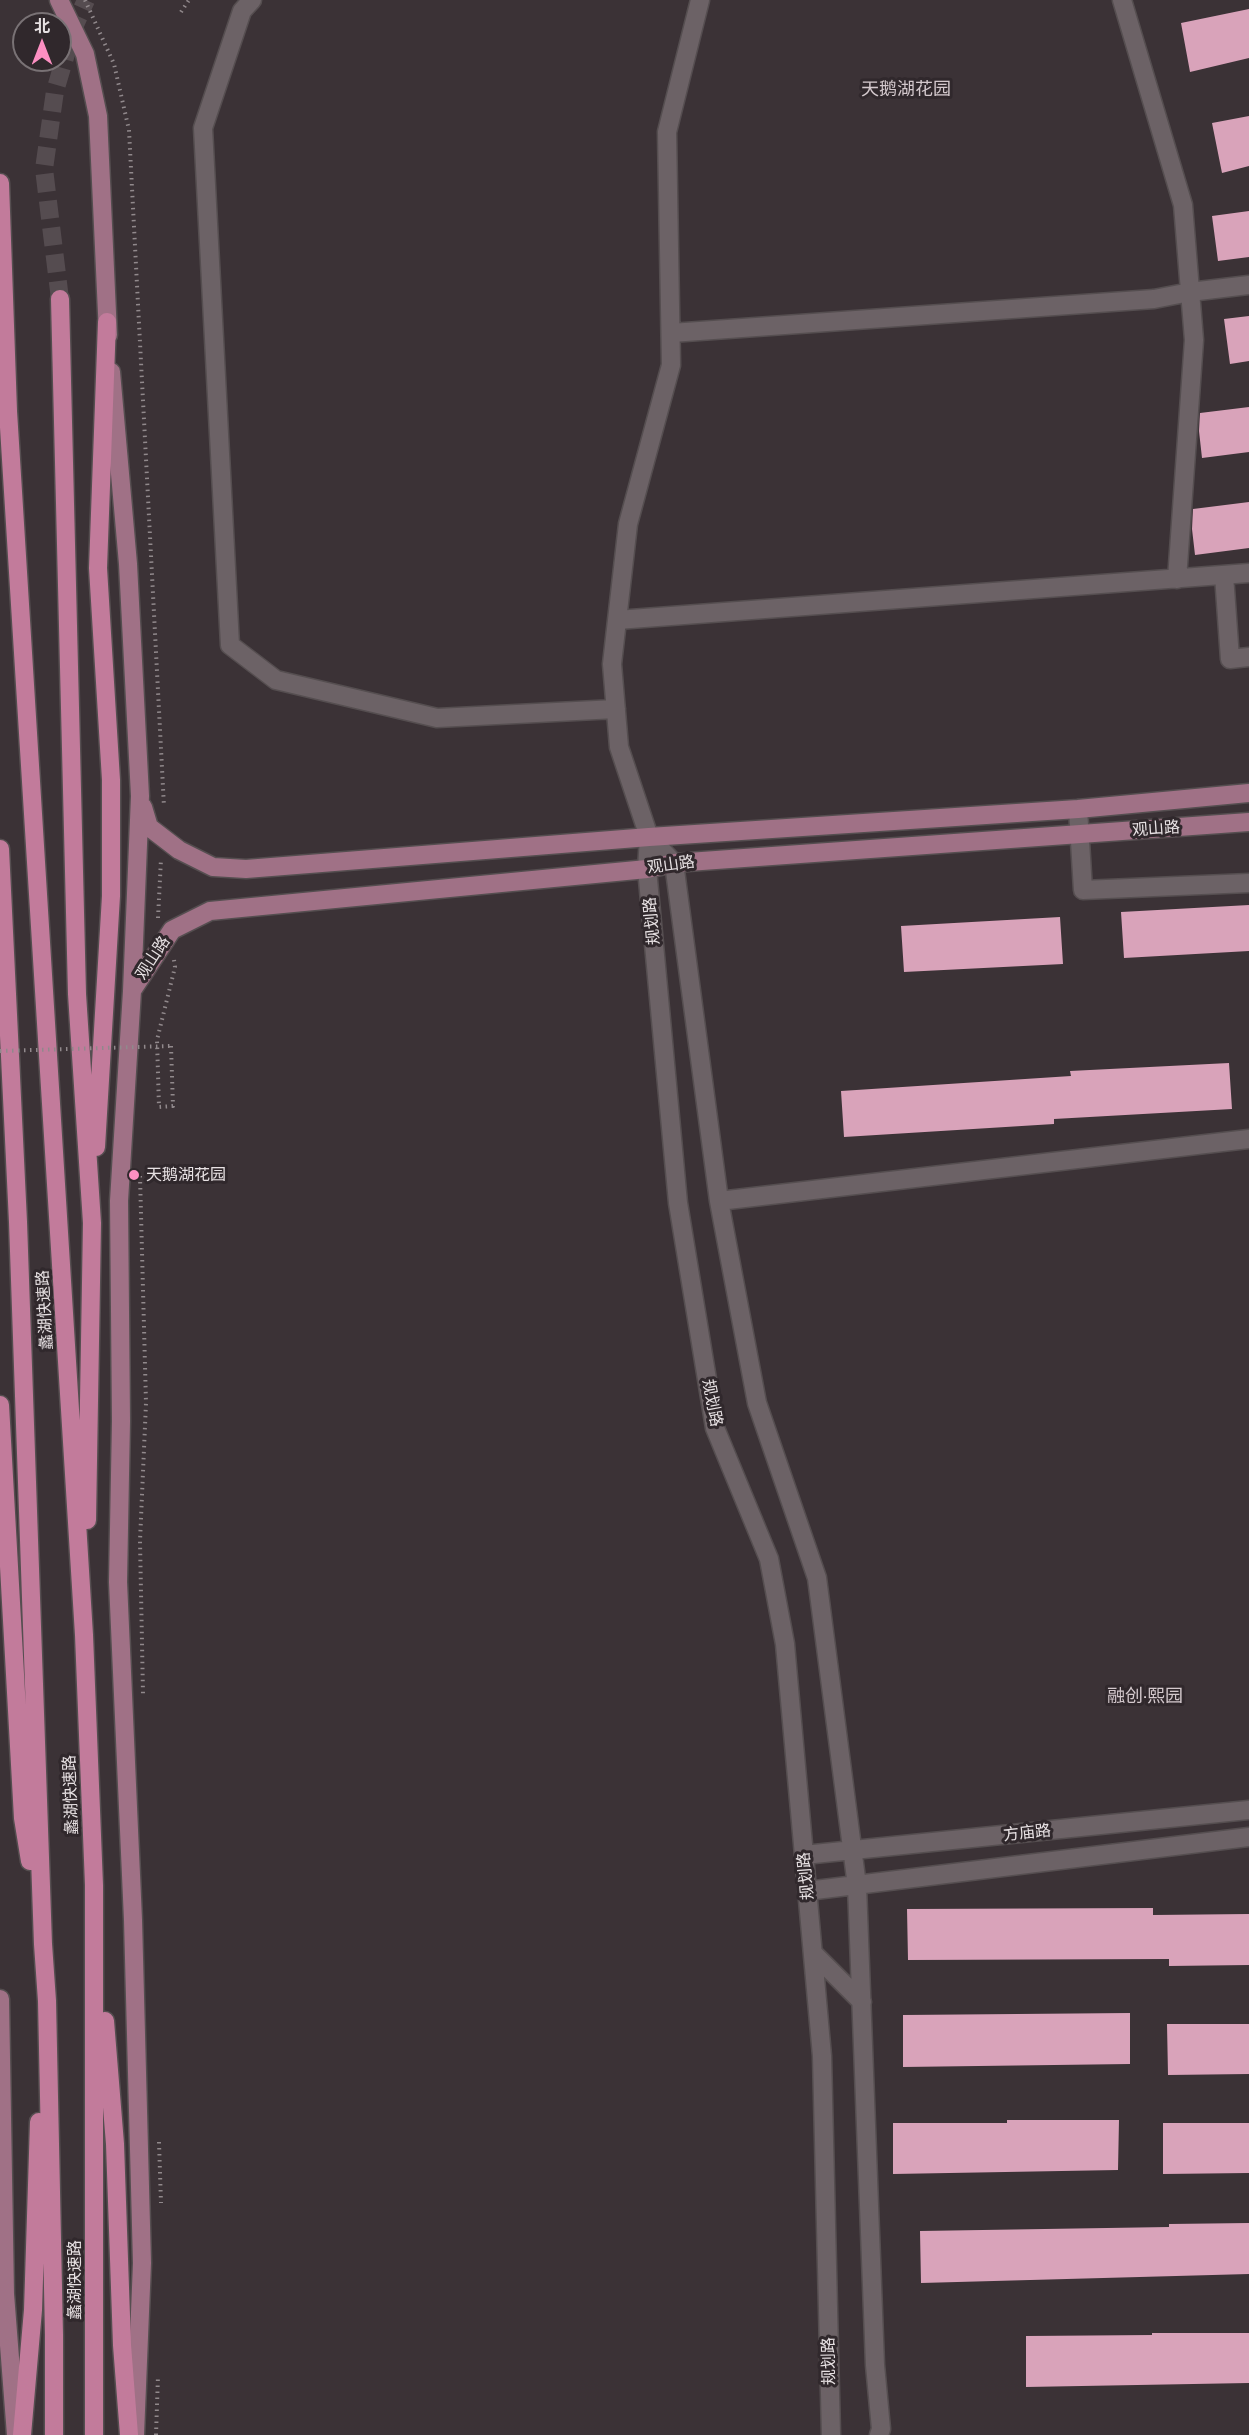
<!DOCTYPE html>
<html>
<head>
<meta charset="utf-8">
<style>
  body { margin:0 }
  #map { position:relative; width:1249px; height:2435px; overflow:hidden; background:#3b3236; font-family:Mulish,"Noto Sans SC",sans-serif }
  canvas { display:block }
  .north { position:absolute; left:12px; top:12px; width:60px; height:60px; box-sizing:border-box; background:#30282c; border:2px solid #797275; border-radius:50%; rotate:0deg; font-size:16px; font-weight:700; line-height:24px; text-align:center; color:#e7e1e3 }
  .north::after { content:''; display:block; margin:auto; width:21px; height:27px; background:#fc8fc2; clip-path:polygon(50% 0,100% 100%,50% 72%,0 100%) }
</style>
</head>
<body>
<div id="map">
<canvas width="1249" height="2435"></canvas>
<div class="north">北</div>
</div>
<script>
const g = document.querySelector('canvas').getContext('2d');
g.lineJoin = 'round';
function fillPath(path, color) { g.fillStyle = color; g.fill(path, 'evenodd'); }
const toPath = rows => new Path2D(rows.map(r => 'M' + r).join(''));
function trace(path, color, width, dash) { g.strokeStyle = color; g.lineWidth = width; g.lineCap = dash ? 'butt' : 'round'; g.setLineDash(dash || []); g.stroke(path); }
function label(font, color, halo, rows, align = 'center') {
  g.font = font + ' Mulish,"Noto Sans SC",sans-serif'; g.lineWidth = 6; g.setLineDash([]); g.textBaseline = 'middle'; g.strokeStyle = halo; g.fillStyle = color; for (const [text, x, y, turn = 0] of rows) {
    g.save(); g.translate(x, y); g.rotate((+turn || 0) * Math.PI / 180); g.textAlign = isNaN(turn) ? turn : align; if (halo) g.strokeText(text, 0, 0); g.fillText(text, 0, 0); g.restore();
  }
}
fillPath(toPath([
  [1249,9,1249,58,1190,72,1181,23],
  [1249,116,1249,166,1222,173,1212,123],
  [1249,211,1249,257,1218,261,1212,216],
  [1249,316,1249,361,1230,364,1224,319],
  [1249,407,1249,452,1202,458,1199,431,1200,413],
  [1249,502,1249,548,1195,555,1192,529,1193,509],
  [1249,905,1249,951,1124,958,1121,912],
  [1060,917,1063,964,904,972,901,926],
  [1229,1063,1232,1109,1054,1119,1054,1124,844,1137,841,1091,1071,1076,1070,1071],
  [1153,1908,1153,1915,1249,1914,1249,1965,1169,1966,1169,1959,908,1960,907,1909],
  [1130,2013,1130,2064,903,2067,903,2015],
  [1167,2024,1249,2024,1249,2074,1168,2075],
  [1007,2120,1119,2120,1118,2170,893,2174,893,2123,1007,2123],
  [1163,2123,1249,2123,1249,2173,1163,2174],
  [1249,2223,1249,2274,921,2283,920,2231,1169,2227,1169,2224],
  [1152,2333,1249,2333,1249,2383,1026,2387,1026,2336,1152,2335]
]), '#d9a3ba');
trace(toPath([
  [60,299,44,169,55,91,74,27,86,0]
]), '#554c50', 18, [18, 9]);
const minor = toPath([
  [252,0,242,11,203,128,230,645,276,680,437,718,616,709],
  [700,0,667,132,671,365,628,524,612,664,619,747,649,837,647,869,678,1203,715,1428,769,1559,785,1644,822,2056,831,2435],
  [1122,0,1183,205,1194,340,1177,579],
  [671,333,1154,299,1190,292,1249,285],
  [1224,575,1230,659,1249,657],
  [617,620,1249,573],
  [1078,809,1083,890,1249,883],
  [649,837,674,863,719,1201,757,1403,817,1578,857,1886,875,2365,881,2429,879,2435],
  [719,1201,1249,1139],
  [804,1855,1249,1810],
  [807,1891,1249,1837],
  [813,1953,862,2002]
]);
const major = toPath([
  [59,0,85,54,98,116,108,335],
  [111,372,128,564,140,796,132,991,119,1201,121,1421,118,1582,133,1920,142,2263,135,2435],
  [143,807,149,827,179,850,213,867,246,869,649,837,1078,809,1249,793],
  [133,989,172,930,210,911,647,869,674,863,1249,822],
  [0,1999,5,2294,16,2435]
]);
const highway = toPath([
  [0,183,8,411,84,1635,94,1885,94,2435],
  [60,299,77,994,92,1223,87,1520],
  [0,849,18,1222,43,1944,47,2001,54,2335,54,2435],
  [96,1147,111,896,111,780,98,568,107,322],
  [0,1405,23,1818,30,1861],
  [105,2021,115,2144,122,2345,129,2435],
  [22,2435,33,2310,39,2122]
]);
trace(minor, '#554e50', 21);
trace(major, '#554e50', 21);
trace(highway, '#554e50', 21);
trace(toPath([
  [85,0,114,64,129,130,164,807],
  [181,12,189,0],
  [158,918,161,859],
  [171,1046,173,1106,159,1107,157,1040,175,967,174,960],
  [140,1176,146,1403,140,1541,143,1694],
  [159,2142,161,2203],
  [156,2435,158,2376]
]), '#91898c', 4, [1.5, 4.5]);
trace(minor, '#6c6266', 18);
trace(major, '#a07186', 18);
trace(highway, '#c27b9b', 18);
trace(toPath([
  [0,1051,171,1046]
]), '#91898c', 4, [1.5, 4.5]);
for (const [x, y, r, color] of [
  [134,1175,6,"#fc8fc2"]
]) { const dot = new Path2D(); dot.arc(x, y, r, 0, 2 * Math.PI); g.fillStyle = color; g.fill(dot); trace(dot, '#30282c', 2); }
label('16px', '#e7e1e3', '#30282c', [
  ["观山路",1156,829,-4],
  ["观山路",671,865,-8],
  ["规划路",652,921,-95],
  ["观山路",153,958,-57],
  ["蠡湖快速路",45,1310,-93],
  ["规划路",712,1403,79],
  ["蠡湖快速路",71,1795,-92],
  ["方庙路",1027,1833,-6],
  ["规划路",806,1876,-95],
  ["蠡湖快速路",75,2280,-90],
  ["规划路",829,2361,-91]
]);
label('16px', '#e7e1e3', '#30282c', [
  ["天鹅湖花园",146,1175]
], 'left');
label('18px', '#d3c8cc', '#30282c', [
  ["天鹅湖花园",906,90],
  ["融创·熙园",1145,1697]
]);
</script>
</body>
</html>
